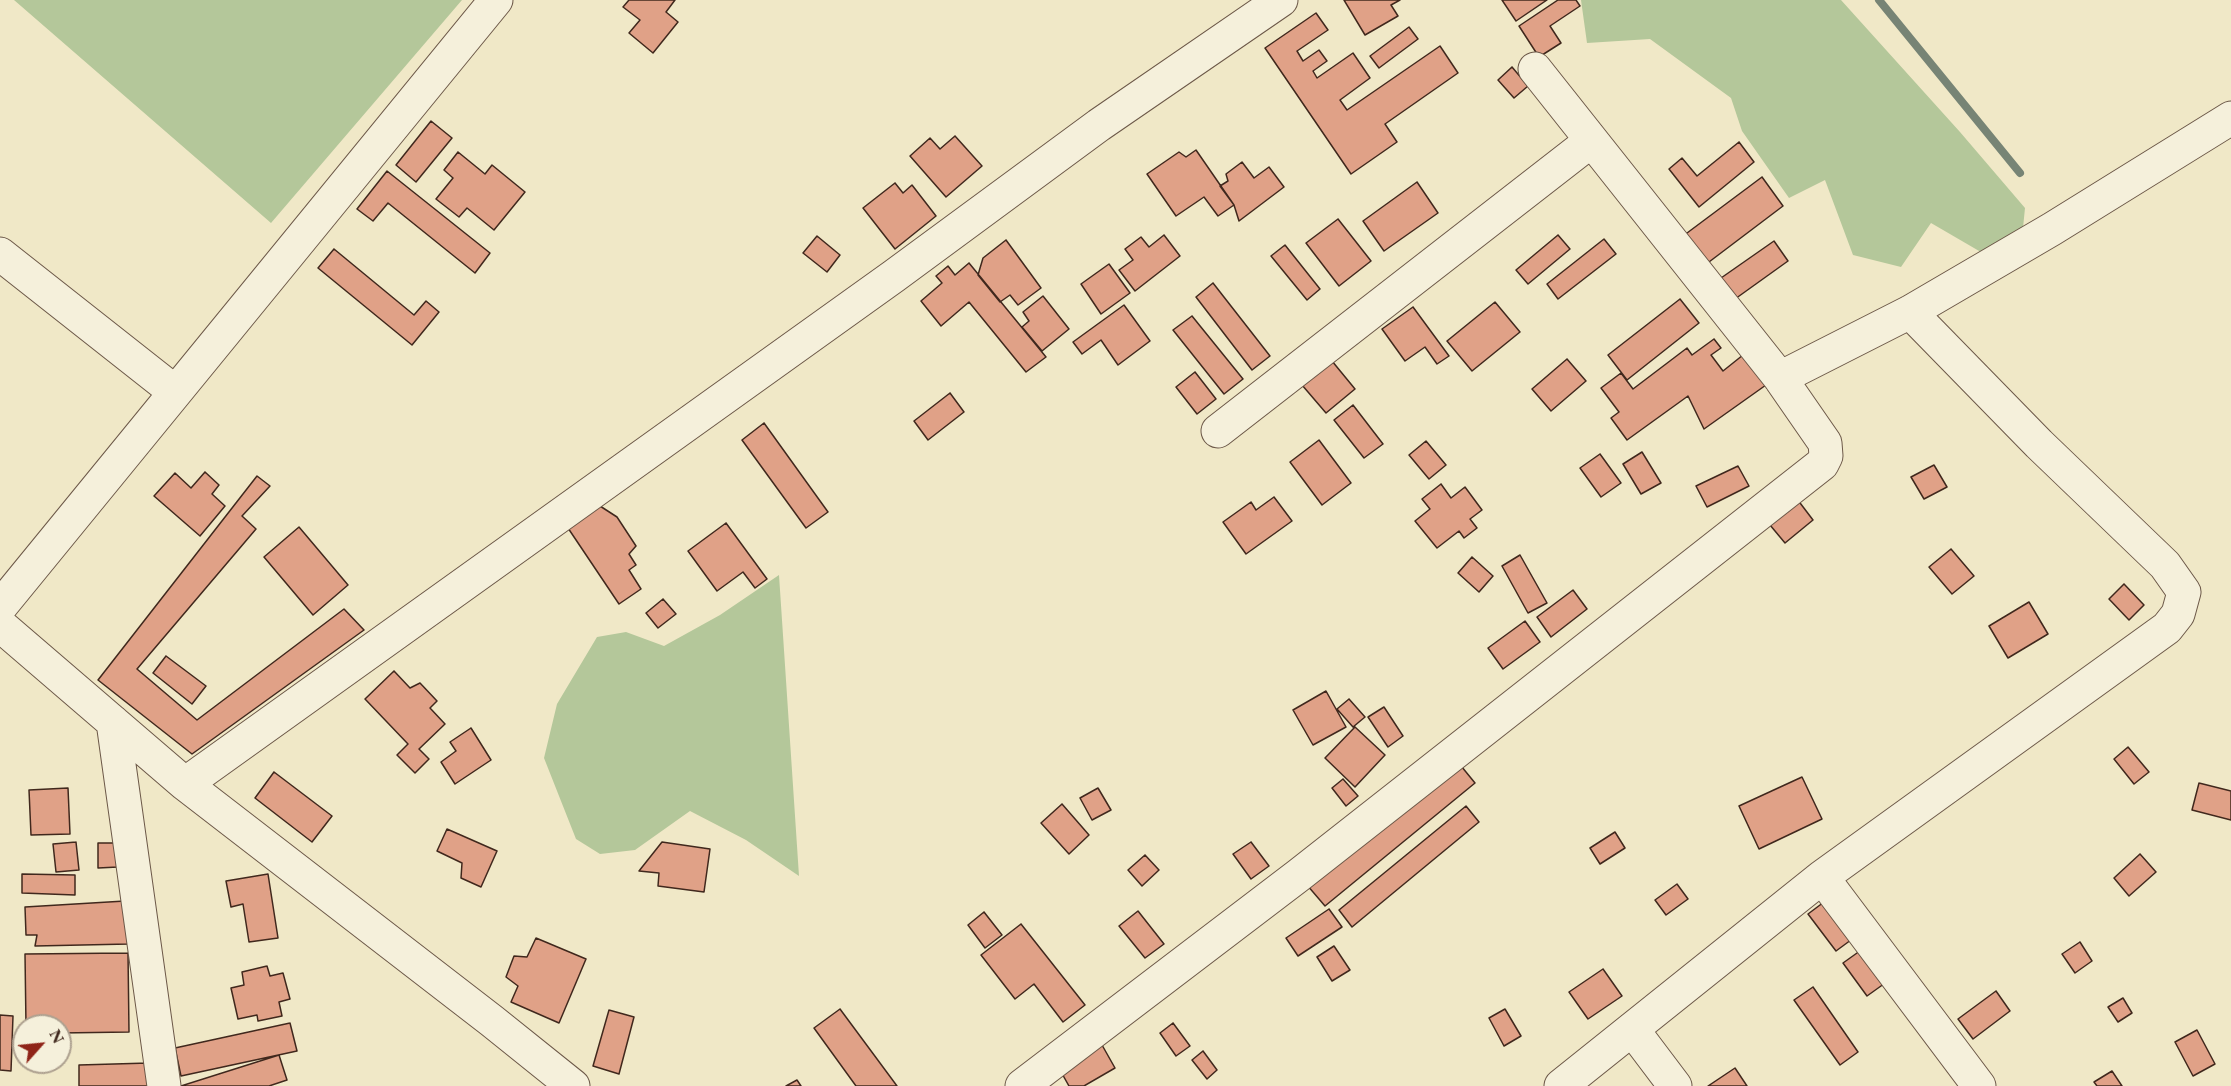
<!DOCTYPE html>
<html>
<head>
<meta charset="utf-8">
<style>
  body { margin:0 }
  #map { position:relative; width:2231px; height:1086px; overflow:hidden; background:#f0e8c7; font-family:"EB Garamond",serif }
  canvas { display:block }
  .north { position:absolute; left:12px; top:1014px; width:60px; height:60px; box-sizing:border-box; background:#f5f0db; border:2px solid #ada08f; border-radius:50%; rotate:63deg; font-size:16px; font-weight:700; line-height:24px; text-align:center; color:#40281d }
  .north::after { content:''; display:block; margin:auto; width:21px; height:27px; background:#8f2418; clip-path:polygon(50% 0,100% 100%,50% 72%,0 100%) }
</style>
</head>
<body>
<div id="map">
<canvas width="2231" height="1086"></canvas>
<div class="north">N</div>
</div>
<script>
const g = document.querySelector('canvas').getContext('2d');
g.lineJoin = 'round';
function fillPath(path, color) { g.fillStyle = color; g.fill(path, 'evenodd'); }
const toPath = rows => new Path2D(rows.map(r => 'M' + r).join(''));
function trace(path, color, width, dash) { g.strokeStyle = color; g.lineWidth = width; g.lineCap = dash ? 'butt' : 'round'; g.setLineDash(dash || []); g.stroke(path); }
fillPath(toPath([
  [14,0,462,0,271,223],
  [1581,0,1841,0,1960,132,2025,208,2023,228,1986,255,1931,223,1901,267,1853,255,1825,180,1789,198,1742,131,1731,98,1650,39,1587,43],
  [779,575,799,876,746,840,690,811,635,850,600,854,576,839,544,758,557,704,597,637,626,632,664,646,720,615]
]), '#b4c79a');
trace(toPath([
  [1879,0,2020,173]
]), '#778475', 8);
const building = toPath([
  [629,0,675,0,666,12,678,22,653,53,629,33,640,20,623,7,629,0],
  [1344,0,1400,0,1391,5,1398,16,1365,35,1344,0],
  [1502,0,1547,0,1516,21,1502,0],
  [1558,0,1576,0,1580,6,1550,26,1561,43,1539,57,1519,26,1558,0],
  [1316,13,1328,30,1297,51,1303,61,1319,50,1327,61,1313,71,1317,78,1353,53,1370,78,1340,100,1347,110,1440,46,1458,73,1385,124,1397,142,1351,174,1265,48,1316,13],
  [1409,27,1418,39,1379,68,1370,56,1409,27],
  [1512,67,1528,86,1514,98,1498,80,1512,67],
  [431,121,452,138,416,182,396,165,431,121],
  [955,136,982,166,946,197,910,156,930,138,940,149,955,136],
  [1739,142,1754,162,1699,207,1669,169,1682,158,1697,176,1739,142],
  [1196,150,1234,205,1218,216,1204,197,1176,216,1147,174,1179,152,1186,157,1196,150],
  [458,152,485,174,492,165,525,192,494,230,467,208,459,217,436,199,453,178,444,170,458,152],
  [1242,162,1254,178,1269,167,1284,187,1239,221,1234,205,1220,186,1228,181,1226,174,1242,162],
  [387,171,490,253,475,273,388,203,373,221,357,209,387,171],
  [1762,177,1783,206,1705,265,1683,236,1762,177],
  [1417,182,1438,213,1384,251,1363,221,1417,182],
  [895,183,903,193,912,185,936,216,895,249,863,208,895,183],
  [1338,219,1371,261,1339,286,1306,243,1338,219],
  [1164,235,1180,256,1135,291,1119,270,1133,260,1125,249,1141,237,1149,247,1164,235],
  [1558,235,1570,249,1528,284,1516,270,1558,235],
  [817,236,840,255,827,272,803,253,817,236],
  [1604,239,1616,254,1558,299,1547,284,1604,239],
  [1006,240,1041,288,1018,305,1010,295,1000,302,978,275,983,258,1006,240],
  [1774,241,1788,261,1735,299,1721,278,1774,241],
  [1285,245,1320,289,1307,300,1271,256,1285,245],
  [334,249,414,315,426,301,439,312,412,345,318,268,334,249],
  [969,263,1046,357,1026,372,969,302,941,326,921,301,942,283,936,276,948,266,955,275,969,263],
  [1109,264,1130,293,1101,314,1081,284,1109,264],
  [1213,283,1270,356,1252,370,1196,297,1213,283],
  [1043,296,1069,329,1042,351,1022,327,1029,321,1023,312,1043,296],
  [1680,299,1699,323,1627,380,1608,355,1680,299],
  [1495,302,1520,332,1472,371,1447,341,1495,302],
  [1124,305,1150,341,1118,365,1101,340,1082,354,1073,342,1124,305],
  [1413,307,1449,356,1437,364,1425,347,1405,361,1382,329,1413,307],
  [1192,316,1243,379,1224,394,1173,330,1192,316],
  [1714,339,1721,348,1711,355,1723,371,1743,355,1766,385,1704,429,1688,396,1627,440,1611,418,1619,412,1601,388,1621,373,1633,389,1687,348,1692,355,1714,339],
  [1567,359,1586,381,1551,411,1532,389,1567,359],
  [1332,361,1355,389,1326,413,1302,385,1332,361],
  [1195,372,1216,399,1197,414,1176,387,1195,372],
  [950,393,964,412,928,440,914,421,950,393],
  [1353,405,1383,444,1364,458,1334,420,1353,405],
  [764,423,828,512,806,528,742,440,764,423],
  [1319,440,1351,483,1322,505,1290,462,1319,440],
  [1426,441,1446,465,1429,479,1409,455,1426,441],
  [1642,452,1661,483,1641,494,1623,464,1642,452],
  [1600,454,1621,483,1601,497,1580,468,1600,454],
  [1934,465,1947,487,1924,499,1911,477,1934,465],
  [1738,466,1749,486,1707,507,1696,486,1738,466],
  [205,472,219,485,212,494,225,506,200,536,154,496,175,473,191,488,205,472],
  [257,476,270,486,242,516,256,529,137,669,197,720,344,609,364,630,192,754,98,680,257,476],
  [1441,484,1451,498,1465,487,1482,510,1470,519,1477,528,1464,538,1459,531,1437,548,1415,521,1430,509,1422,499,1441,484],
  [1794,495,1813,520,1785,543,1765,519,1794,495],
  [1274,497,1292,521,1246,554,1223,522,1251,502,1256,510,1274,497],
  [600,506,617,517,636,546,629,554,636,565,629,570,641,589,619,604,568,528,600,506],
  [726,523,767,579,755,588,743,572,717,591,688,551,726,523],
  [299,527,348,585,313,615,264,557,299,527],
  [1951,549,1974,576,1952,594,1929,567,1951,549],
  [1520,555,1547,603,1528,613,1502,566,1520,555],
  [1472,557,1493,576,1479,592,1458,573,1472,557],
  [2124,584,2144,605,2129,620,2109,599,2124,584],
  [1573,590,1587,609,1551,637,1537,617,1573,590],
  [663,599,676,614,658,628,646,613,663,599],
  [2029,602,2048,634,2008,658,1989,626,2029,602],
  [1525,621,1540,642,1503,669,1488,648,1525,621],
  [166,656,206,686,192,704,153,673,166,656],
  [394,671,410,688,420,683,437,701,430,708,445,724,419,749,429,759,415,773,397,755,408,744,365,699,394,671],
  [1326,691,1346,727,1313,745,1293,710,1326,691],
  [1349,699,1365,717,1353,727,1337,709,1349,699],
  [1384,707,1403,736,1388,747,1368,717,1384,707],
  [1355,727,1385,755,1355,787,1325,758,1355,727],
  [471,728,491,760,455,784,441,762,456,751,450,742,471,728],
  [2128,747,2149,772,2134,784,2114,759,2128,747],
  [1457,761,1475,783,1325,906,1307,885,1457,761],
  [274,772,332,816,312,842,255,798,274,772],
  [1802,777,1822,819,1759,849,1739,806,1802,777],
  [1343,779,1358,796,1346,806,1332,788,1343,779],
  [2199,783,2231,791,2231,820,2192,810,2199,783],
  [68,788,70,834,31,835,29,790,68,788],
  [1098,788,1111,810,1092,820,1080,798,1098,788],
  [1062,804,1089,835,1069,854,1041,823,1062,804],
  [1466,806,1479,822,1352,927,1339,910,1466,806],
  [447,829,497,851,481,887,461,878,462,863,437,851,447,829],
  [1615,832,1625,848,1600,864,1590,848,1615,832],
  [76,842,79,870,56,872,53,844,76,842],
  [662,842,710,849,704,892,658,886,659,873,639,871,662,842],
  [1251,842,1269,866,1251,879,1233,854,1251,842],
  [98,843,118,843,118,867,98,868,98,843],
  [2140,854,2156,872,2129,896,2114,878,2140,854],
  [1145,855,1159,870,1142,886,1128,870,1145,855],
  [22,874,75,875,75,895,22,893,22,874],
  [268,874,278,938,249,942,243,904,231,907,226,881,268,874],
  [1677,884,1688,899,1666,915,1655,900,1677,884],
  [1828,899,1855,937,1836,951,1808,914,1828,899],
  [125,901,129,944,35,946,37,935,26,935,25,907,125,901],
  [1329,909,1342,927,1298,956,1286,938,1329,909],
  [1138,911,1164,944,1145,958,1119,926,1138,911],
  [984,912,1002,935,985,948,968,925,984,912],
  [1021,924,1085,1005,1063,1022,1034,984,1015,999,981,955,1021,924],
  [536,938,586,959,559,1023,511,1002,518,986,506,977,514,956,527,957,536,938],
  [2080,942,2092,961,2075,973,2062,954,2080,942],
  [1334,946,1350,970,1332,981,1317,957,1334,946],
  [1864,948,1888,981,1867,996,1843,963,1864,948],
  [128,953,129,1032,60,1033,60,1026,26,1026,25,954,128,953],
  [267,966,270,976,283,973,290,999,279,1002,282,1016,258,1021,257,1015,238,1019,231,988,244,985,242,972,267,966],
  [1603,969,1622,996,1588,1019,1569,992,1603,969],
  [1813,987,1858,1052,1840,1065,1794,1000,1813,987],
  [1996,991,2010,1011,1973,1039,1958,1019,1996,991],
  [2123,998,2132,1013,2118,1022,2108,1007,2123,998],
  [840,1009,897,1086,856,1086,814,1028,840,1009],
  [1505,1009,1521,1036,1504,1046,1489,1018,1505,1009],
  [609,1010,634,1017,619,1074,593,1066,609,1010],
  [0,1015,13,1016,11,1071,0,1070,0,1015],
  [290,1023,297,1051,181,1076,175,1048,290,1023],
  [1173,1023,1190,1046,1176,1056,1160,1033,1173,1023],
  [2197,1030,2215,1064,2193,1076,2175,1042,2197,1030],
  [1102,1045,1115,1068,1084,1086,1069,1086,1060,1070,1102,1045],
  [1203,1051,1217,1070,1207,1079,1192,1060,1203,1051],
  [279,1055,287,1080,269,1086,181,1086,279,1055],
  [149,1063,150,1086,79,1086,79,1065,149,1063],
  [1735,1068,1747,1086,1708,1086,1735,1068],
  [2112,1071,2122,1086,2097,1086,2094,1082,2112,1071],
  [797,1080,801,1086,786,1086,797,1080]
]);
fillPath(building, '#e0a187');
trace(building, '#40281d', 1.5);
const minor = toPath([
  [0,254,175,392],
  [1780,378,1910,312,2052,229,2231,118],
  [1218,431,1591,141],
  [0,607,496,0],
  [0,625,185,784,492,1021,573,1086],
  [113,722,164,1086],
  [185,784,894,276,1099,125,1281,0],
  [1822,877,1979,1086],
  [1632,1029,1675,1086],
  [1022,1086,1299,875,1822,464,1826,456,1825,443,1780,378,1535,69],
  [1561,1086,1822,877,2167,628,2178,614,2184,592,2165,565,2039,444,1910,312]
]);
trace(minor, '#6c5848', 35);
trace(minor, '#f5f0db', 33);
</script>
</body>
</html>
